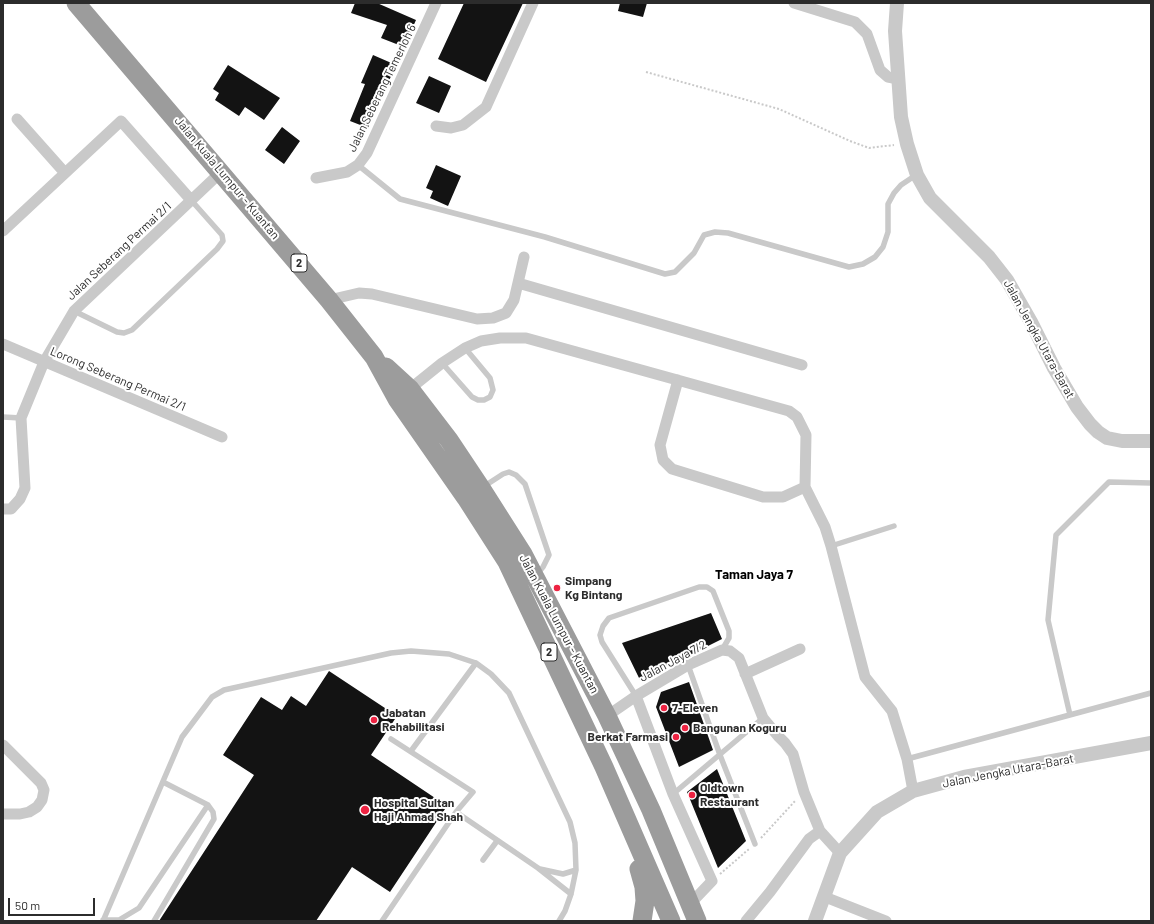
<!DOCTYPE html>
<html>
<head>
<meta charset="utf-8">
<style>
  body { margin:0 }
  #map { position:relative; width:1154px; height:924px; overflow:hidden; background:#fff; font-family:Barlow,sans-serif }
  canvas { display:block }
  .frame { position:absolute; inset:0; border:4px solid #2c2c2c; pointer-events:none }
  .scale { position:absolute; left:8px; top:898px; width:87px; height:18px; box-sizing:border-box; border:2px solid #2c2c2c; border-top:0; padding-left:5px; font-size:12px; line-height:14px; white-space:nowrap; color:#2c2c2c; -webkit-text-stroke:3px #fff; paint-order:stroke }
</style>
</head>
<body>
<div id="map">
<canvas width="1154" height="924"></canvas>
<div class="frame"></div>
<div class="scale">50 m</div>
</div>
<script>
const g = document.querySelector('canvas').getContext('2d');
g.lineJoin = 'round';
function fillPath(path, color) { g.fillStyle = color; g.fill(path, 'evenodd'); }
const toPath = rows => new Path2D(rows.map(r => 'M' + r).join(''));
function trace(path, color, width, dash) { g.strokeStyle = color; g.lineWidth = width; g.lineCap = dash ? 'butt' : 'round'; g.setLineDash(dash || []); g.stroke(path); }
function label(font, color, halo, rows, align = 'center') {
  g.font = font + ' Barlow,sans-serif'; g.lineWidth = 4; g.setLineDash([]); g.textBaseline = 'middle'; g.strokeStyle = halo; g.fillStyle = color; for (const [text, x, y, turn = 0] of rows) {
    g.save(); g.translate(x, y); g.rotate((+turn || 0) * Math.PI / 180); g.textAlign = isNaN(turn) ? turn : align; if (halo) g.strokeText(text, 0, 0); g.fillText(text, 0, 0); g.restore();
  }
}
fillPath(toPath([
  [355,3,377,3,416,20,404,47,381,38,387,25,351,13],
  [464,3,523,3,486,82,438,59],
  [620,3,647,3,643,17,618,11],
  [373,55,396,65,384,92,382,91,368,128,350,121,365,84,361,83],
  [228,65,280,98,264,120,245,107,239,116,215,100,219,93,213,89],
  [429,76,451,86,439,113,416,103],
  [282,127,300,141,284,164,265,150],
  [436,165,461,176,448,206,430,198,433,191,426,188],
  [711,613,722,639,640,680,622,643],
  [329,671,397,716,371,755,447,806,390,892,352,867,316,921,159,921,254,775,223,755,261,697,282,710,291,696,306,706],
  [689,682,713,750,679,767,656,707,661,692],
  [717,769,746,841,718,868,687,792]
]), '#131313');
trace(toPath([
  [646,72,779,109,850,141,869,148,894,145],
  [761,838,796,800],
  [720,874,749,849]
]), '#c9c9c9', 2, [2, 2]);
trace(toPath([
  [358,165,400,199,545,237,665,274,675,272,694,253,704,235,715,232,728,233,849,267,863,264,875,257,883,247,888,232,888,204,894,193,901,185,916,175],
  [74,311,117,332,124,333,132,330,217,249,223,241,222,235,191,200],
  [442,363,472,397,478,400,484,400,490,397,493,390,490,378,465,348],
  [3,417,21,418],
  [483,487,503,474,509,472,516,475,525,484,549,555,543,567,537,574],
  [831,546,894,526],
  [688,665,720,755,755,844],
  [636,696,602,642,600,635,603,626,609,618,699,587,707,587,713,591,729,631,729,638,722,650],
  [1070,715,1048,620,1056,535,1109,482,1151,483],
  [411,751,476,663],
  [907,759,1151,693],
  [673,794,763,718],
  [456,812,538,868,571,894],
  [483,860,497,841],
  [540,869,563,874,576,870],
  [103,920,119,920,139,908,208,805],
  [103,921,182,737,212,697,224,690,391,653,411,651,449,654,476,663,491,674,509,693,570,822,575,843,576,870,571,894,565,911,559,921],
  [154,921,214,819,213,812,208,805,163,782],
  [382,921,456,812,473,792,391,739]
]), '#c9c9c9', 5.5);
trace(toPath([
  [794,3,855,22,867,34,880,70,888,77,898,79],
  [17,119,65,173],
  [436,126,451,128,463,125,486,107,533,3],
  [316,178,347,172,358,165,367,153,436,3],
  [3,231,121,121,191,200],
  [518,283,802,365],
  [329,300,359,293,372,294,477,319,493,318,506,313,514,300,524,257],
  [3,344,222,437],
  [678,380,660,445,663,460,672,469,763,497,783,497,805,487],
  [406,392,442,363,465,348,481,341,500,338,526,338,789,411,797,417,806,435,805,487,825,527,831,546,865,677,892,711,907,759,913,791],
  [3,509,11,509,20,499,25,488,21,418,44,362,74,311,221,172],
  [745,674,800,649],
  [636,696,673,794,712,881,691,903],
  [607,716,636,696,688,665,722,650,730,651,739,658,763,718,778,736,785,743,793,754,804,792,820,831,840,853],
  [3,745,41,783,44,790,42,800,37,807,29,812,20,814,3,814],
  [825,897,886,921],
  [746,921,770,892,809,839,820,831]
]), '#c9c9c9', 11);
trace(toPath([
  [897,3,895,31,901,117,907,144,917,175,930,198,989,257,1007,280,1031,322,1054,368,1077,407,1090,424,1098,432,1107,438,1122,441,1151,441],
  [815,921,840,853,877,812,913,791,964,777,1151,743]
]), '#c9c9c9', 14);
trace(toPath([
  [76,3,329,300,374,357,397,399,466,498,507,562,604,767,671,921],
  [386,367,410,389,449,440,481,488,523,554,607,716,651,810,697,921],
  [639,869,644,887,645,901,642,921]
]), '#9c9c9c', 19);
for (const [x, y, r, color] of [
  [557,588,4,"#ee2342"],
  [664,708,4,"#ee2342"],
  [374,720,4,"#ee2342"],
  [685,728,4,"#ee2342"],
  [676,737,4,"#ee2342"],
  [692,795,4,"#ee2342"],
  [365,810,5,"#ee2342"]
]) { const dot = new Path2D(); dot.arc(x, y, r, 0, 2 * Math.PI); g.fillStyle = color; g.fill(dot); trace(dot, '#fff', 1.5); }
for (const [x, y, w] of [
  [299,263,16],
  [549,652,16]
]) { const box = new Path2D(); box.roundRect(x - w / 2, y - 9, w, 18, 3); g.fillStyle = '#fff'; g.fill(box); trace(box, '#2c2c2c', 1); }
label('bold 11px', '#2c2c2c', null, [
  ["2",299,263],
  ["2",549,652]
]);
label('12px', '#2c2c2c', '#fff', [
  ["Jalan Seberang Temerloh 6",382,88,-64],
  ["Jalan Kuala Lumpur - Kuantan",227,178,50],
  ["Jalan Seberang Permai 2/1",119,251,-43],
  ["Jalan Jengka Utara-Barat",1039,339,61],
  ["Lorong Seberang Permai 2/1",118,379,23],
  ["Jalan Kuala Lumpur - Kuantan",559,624,62],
  ["Jalan Jaya 7/2",673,661,-28],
  ["Jalan Jengka Utara-Barat",1008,771,-11]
]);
label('bold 12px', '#2c2c2c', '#fff', [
  ["Simpang",565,581],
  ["Kg Bintang",565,595],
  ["7-Eleven",672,708],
  ["Jabatan",382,713],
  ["Rehabilitasi",382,727],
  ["Bangunan Koguru",693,728],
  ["Berkat Farmasi",668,737,"right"],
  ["Oldtown",700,788],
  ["Restaurant",700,802],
  ["Hospital Sultan",374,803],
  ["Haji Ahmad Shah",374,817]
], 'left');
label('bold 13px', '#000', '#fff', [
  ["Taman Jaya 7",754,575]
]);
</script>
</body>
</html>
